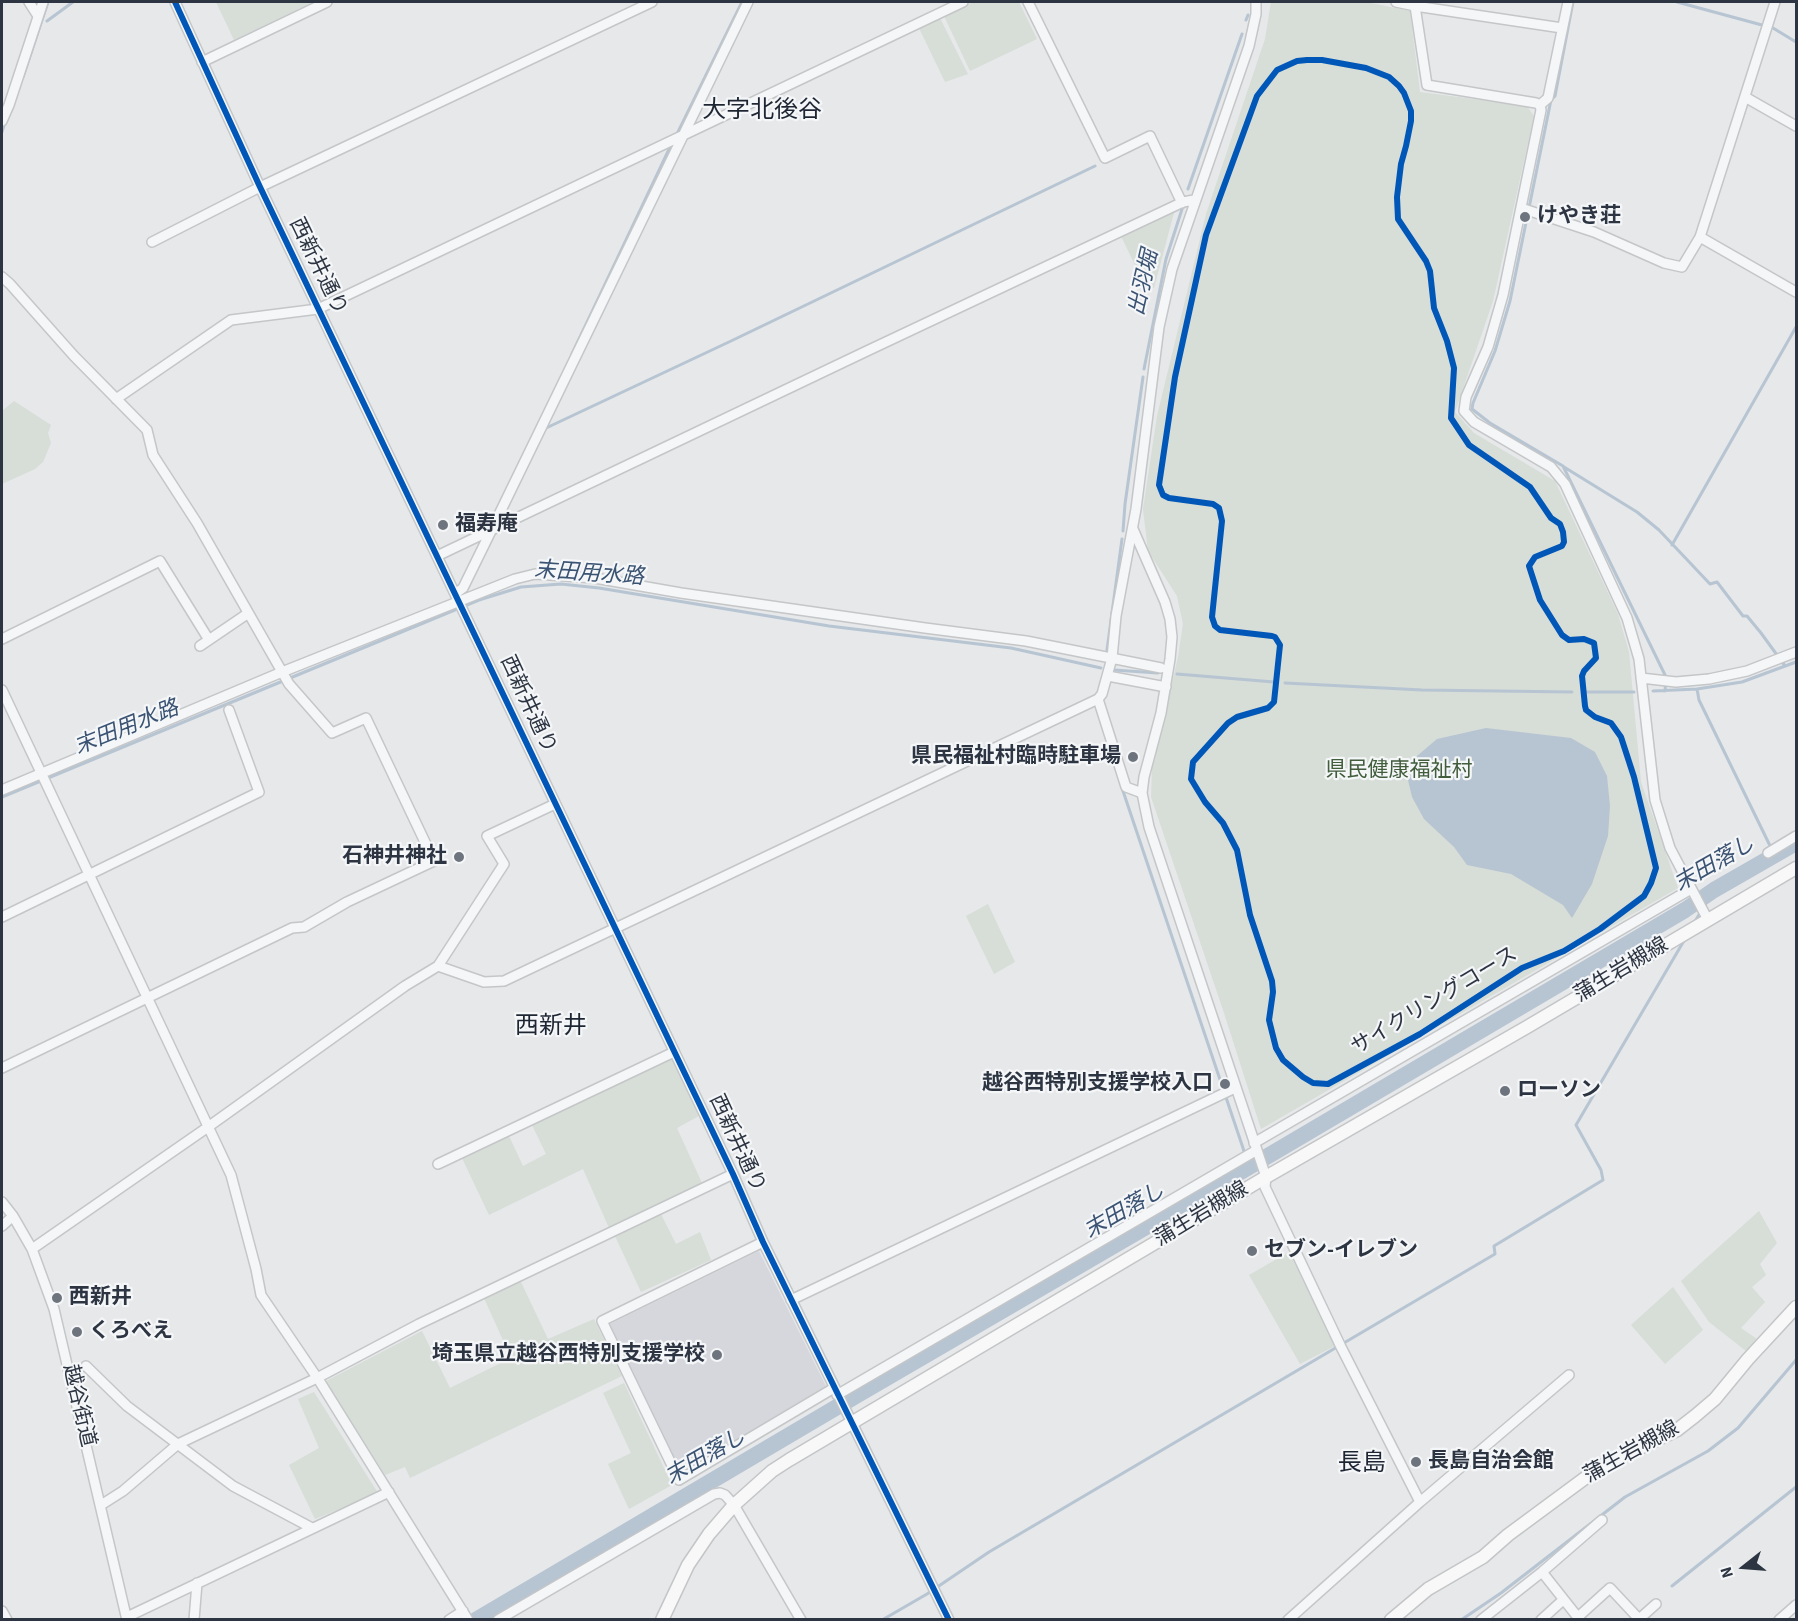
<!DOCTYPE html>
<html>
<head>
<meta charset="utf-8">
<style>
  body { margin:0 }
  #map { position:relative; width:1798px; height:1621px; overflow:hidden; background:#e6e8ea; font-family:"Source Sans 3",sans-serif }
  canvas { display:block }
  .frame { position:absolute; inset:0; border:3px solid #2d3542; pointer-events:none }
  .north { position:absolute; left:1714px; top:1537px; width:60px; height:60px; -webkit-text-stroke:4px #f4f6f8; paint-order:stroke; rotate:253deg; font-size:16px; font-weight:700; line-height:24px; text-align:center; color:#2d3542 }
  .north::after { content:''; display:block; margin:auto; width:21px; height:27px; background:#2d3542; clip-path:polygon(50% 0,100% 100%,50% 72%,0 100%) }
</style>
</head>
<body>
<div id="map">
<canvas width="1798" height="1621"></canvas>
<div class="frame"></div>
<div class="north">N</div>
</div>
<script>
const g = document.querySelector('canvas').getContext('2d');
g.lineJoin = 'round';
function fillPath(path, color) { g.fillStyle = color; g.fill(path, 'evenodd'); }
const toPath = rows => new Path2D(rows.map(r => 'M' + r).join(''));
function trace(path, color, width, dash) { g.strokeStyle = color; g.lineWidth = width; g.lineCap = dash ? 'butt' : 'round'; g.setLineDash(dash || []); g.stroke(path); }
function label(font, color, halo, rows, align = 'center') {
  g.font = font + ' "Source Sans 3","Noto Sans JP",sans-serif'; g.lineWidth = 4.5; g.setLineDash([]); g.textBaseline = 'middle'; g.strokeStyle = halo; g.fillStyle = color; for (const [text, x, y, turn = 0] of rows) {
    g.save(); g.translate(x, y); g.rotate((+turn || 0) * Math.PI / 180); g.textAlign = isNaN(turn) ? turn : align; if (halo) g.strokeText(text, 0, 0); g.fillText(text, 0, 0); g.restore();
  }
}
fillPath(toPath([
  [759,1251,826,1386,681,1472,608,1325]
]), '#d5d7dd');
fillPath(toPath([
  [216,2,313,2,234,40],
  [973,2,1019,2,1037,39,970,71,944,16],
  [1271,2,1366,2,1410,11,1420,92,1527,106,1534,116,1493,301,1455,412,1474,433,1555,481,1618,614,1629,652,1641,782,1678,888,1261,1129,1224,1013,1151,797,1152,769,1178,657,1183,624,1177,596,1148,551,1143,509,1157,416,1206,214,1265,39],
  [940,18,968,74,945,82,919,28],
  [1175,209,1154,288,1147,290,1120,234],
  [14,401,51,425,48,433,51,443,43,462,35,469,2,484,2,411],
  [988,904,1015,962,994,974,966,916],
  [672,1058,699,1116,677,1128,702,1183,609,1228,583,1169,489,1215,462,1158,509,1136,523,1166,546,1154,532,1125],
  [1759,1211,1777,1243,1760,1264,1766,1275,1752,1287,1765,1302,1741,1328,1757,1339,1746,1351,1709,1322,1681,1281],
  [661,1214,676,1244,700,1232,711,1260,641,1292,615,1236],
  [1289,1252,1335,1346,1300,1364,1249,1275],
  [520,1280,548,1339,594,1319,622,1376,410,1478,405,1467,385,1475,326,1381,422,1331,450,1388,511,1358,484,1298],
  [1673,1287,1703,1330,1665,1364,1631,1325],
  [624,1383,672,1485,629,1509,608,1464,631,1453,603,1393],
  [314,1392,378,1493,315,1519,289,1465,319,1448,298,1399]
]), '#d7ddd7');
fillPath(toPath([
  [1486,728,1571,738,1595,752,1607,776,1610,806,1608,836,1592,884,1572,918,1563,905,1511,874,1467,865,1454,847,1424,819,1412,797,1408,780,1417,756,1437,739]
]), '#b7c4d2');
trace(toPath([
  [1573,2,1555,96,1551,100,1510,301,1495,351,1473,403,1472,409,1490,423,1563,466,1666,677,1665,691],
  [1677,2,1773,28,1796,42],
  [1246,20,1248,15],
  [47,21,73,2],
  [23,77,48,2],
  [2,132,5,122],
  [677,134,742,2],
  [1188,189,1242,34],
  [572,354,672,143],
  [1144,369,1166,259,1183,206],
  [544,429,731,341,1095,166],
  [1564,467,1637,512,1659,530,1710,584,1717,582,1743,616,1747,616,1761,633,1785,666],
  [1123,531,1125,504,1143,377],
  [1672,545,1796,327],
  [1107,650,1122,539],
  [1114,670,1158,673],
  [1177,674,1274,682],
  [1285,683,1422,690,1572,692],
  [1697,689,1699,700,1775,856],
  [1653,691,1697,689,1742,682,1796,662],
  [1586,692,1634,692],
  [1122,788,1243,1148,1248,1167],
  [2,797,479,600,521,587,561,584,599,588,829,626,1011,648,1101,668],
  [1694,923,1714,890],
  [1672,1586,1796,1487],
  [882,1620,927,1594,989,1552,1495,1254,1494,1246,1603,1180,1601,1170,1576,1125,1685,939],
  [1461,1620,1501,1593,1625,1497,1708,1451,1738,1428,1796,1360]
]), '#b7c4d2', 3);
trace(toPath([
  [476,1620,859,1394,1273,1153,1685,910,1714,890,1796,843]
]), '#b7c4d2', 16);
const minor = toPath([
  [29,2,38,16],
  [175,2,260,187,733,1174,763,1242,949,1620],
  [1028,2,1105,158,1150,136,1182,203],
  [1396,2,1415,6,1427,85,1536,103,1540,105,1541,110,1503,295,1488,347,1466,397,1464,411,1474,422,1551,467,1565,484,1627,618,1639,659,1655,800,1670,848,1708,920],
  [1415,6,1562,28],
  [202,62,327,2],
  [1745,97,1796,126],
  [1540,105,1548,98,1568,2],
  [2,121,9,105,43,2],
  [1521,208,1594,232,1664,263,1682,267,1700,237,1775,2],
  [1700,237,1796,292],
  [152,242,260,187,652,2],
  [2,277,10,284,74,356,147,430,153,455,197,523,289,684,332,733,366,718,434,861,347,902,304,927,292,928,2,1068],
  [116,399,231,320,318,309,963,2],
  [1133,529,1165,602,1170,619,1172,637,1170,659,1161,713,1144,777,1142,793,1149,827,1266,1177,1265,1187,1341,1347,1420,1502],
  [437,556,869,350,1183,202,1194,200],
  [455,594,463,588,491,531,748,2],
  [2,639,160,561,209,640],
  [200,646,247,614],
  [1108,676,1166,687],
  [1641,678,1676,682,1709,679,1747,671,1796,652],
  [2,690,231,1175,256,1269,261,1295,320,1382,468,1620],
  [2,790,282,672,515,579,535,574,595,578,681,593,925,628,1026,641,1161,668],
  [1142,793,1126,787,1098,699,1102,694,1112,658,1116,616,1136,509,1159,327,1172,269,1249,46,1256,14,1256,2],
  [1768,853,1796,836],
  [2,917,259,792,229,710],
  [438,966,484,982,504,981,1098,699],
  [1254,1143,1691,889],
  [438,1164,674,1052],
  [2,1202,13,1216,32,1249,54,1309,127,1620],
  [2,1226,13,1216],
  [763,1242,602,1321,679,1480,834,1388],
  [32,1249,208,1127,405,986,438,966,504,864,487,836,555,804],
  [791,1300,1235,1088],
  [86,1366,127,1406,233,1486,312,1528],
  [837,1395,1257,1150],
  [101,1505,123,1491,178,1444,317,1378,419,1324,733,1174],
  [1542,1572,1580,1620],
  [2,1611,7,1620],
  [127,1617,389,1492],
  [1578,1617,1610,1588,1640,1620],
  [194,1620,197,1583],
  [449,1620,463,1611],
  [498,1620,714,1494,720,1493,725,1495,734,1505,801,1620],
  [1288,1620,1420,1502,1569,1375],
  [1481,1620,1542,1572,1602,1520],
  [1541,1620,1563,1600],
  [1638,1620,1656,1604],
  [1779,1620,1796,1605]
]);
const major = toPath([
  [662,1620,688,1565,709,1534,734,1505,772,1471,789,1460,1266,1177,1527,1027,1796,868],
  [1391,1620,1428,1589,1483,1557,1508,1535,1600,1467,1677,1430,1695,1416,1715,1399,1748,1359,1796,1307]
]);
trace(minor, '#c4c6c8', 12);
trace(major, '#c3c5c7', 15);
trace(minor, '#f5f6f7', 9);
trace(major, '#f8f8f8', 12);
trace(toPath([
  [175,2,260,187,733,1174,763,1242,949,1620],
  [1307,60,1322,60,1366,68,1389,77,1399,86,1404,93,1411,111,1411,121,1406,146,1401,164,1397,197,1398,219,1426,261,1430,271,1434,308,1447,341,1454,368,1451,418,1469,445,1530,487,1551,518,1560,524,1563,532,1564,542,1562,546,1535,557,1529,566,1540,600,1562,635,1569,640,1584,639,1594,643,1596,658,1584,671,1582,676,1585,706,1586,710,1595,717,1611,723,1621,737,1634,777,1656,868,1651,883,1644,896,1600,929,1564,951,1522,968,1420,1034,1328,1084,1313,1083,1303,1077,1283,1060,1276,1048,1269,1020,1273,992,1272,981,1250,915,1237,850,1223,823,1205,802,1191,779,1193,762,1228,723,1237,717,1268,708,1274,702,1280,645,1275,637,1272,636,1220,630,1215,626,1212,617,1222,521,1219,508,1213,504,1169,498,1163,495,1159,485,1175,377,1206,235,1257,96,1277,70,1297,61,1307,60]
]), '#0057b8', 6);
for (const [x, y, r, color] of [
  [1525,217,6,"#6e747d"],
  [443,525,6,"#6e747d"],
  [1133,757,6,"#6e747d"],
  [459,857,6,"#6e747d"],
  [1225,1084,6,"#6e747d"],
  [1505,1091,6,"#6e747d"],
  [1252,1251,6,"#6e747d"],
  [57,1298,6,"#6e747d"],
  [77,1332,6,"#6e747d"],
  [717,1355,6,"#6e747d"],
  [1416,1462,6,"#6e747d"]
]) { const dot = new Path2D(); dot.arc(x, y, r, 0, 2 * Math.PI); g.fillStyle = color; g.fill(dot); trace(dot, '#f4f6f8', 2); }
label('bold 21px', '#2d3542', '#f4f6f8', [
  ["けやき荘",1537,217],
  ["福寿庵",455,525],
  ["県民福祉村臨時駐車場",1121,757,"right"],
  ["石神井神社",447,857,"right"],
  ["越谷西特別支援学校入口",1213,1084,"right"],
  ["ローソン",1517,1091],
  ["セブン-イレブン",1264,1251],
  ["西新井",69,1298],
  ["くろべえ",89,1332],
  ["埼玉県立越谷西特別支援学校",705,1355,"right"],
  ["長島自治会館",1428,1462]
], 'left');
label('21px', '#2d3542', '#f4f6f8', [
  ["西新井通り",317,267,64],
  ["西新井通り",527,705,65],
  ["蒲生岩槻線",1622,971,-31],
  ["サイクリングコース",1435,1002,-31],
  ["西新井通り",736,1144,65],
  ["蒲生岩槻線",1202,1215,-31],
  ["越谷街道",78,1406,77],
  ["蒲生岩槻線",1632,1453,-29]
]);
label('21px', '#415d3c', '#f4f6f8', [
  ["県民健康福祉村",1399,771]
]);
label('italic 22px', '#3b5373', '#f4f6f8', [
  ["出羽堀",1145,283,-77],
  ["末田用水路",589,575,4],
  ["末田用水路",127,729,-22],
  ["末田落し",1715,865,-30],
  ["末田落し",1125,1212,-30],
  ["末田落し",706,1458,-30]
]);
label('24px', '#1f2633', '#f4f6f8', [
  ["大字北後谷",762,112],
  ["西新井",551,1028],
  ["長島",1362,1465]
]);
</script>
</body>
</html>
